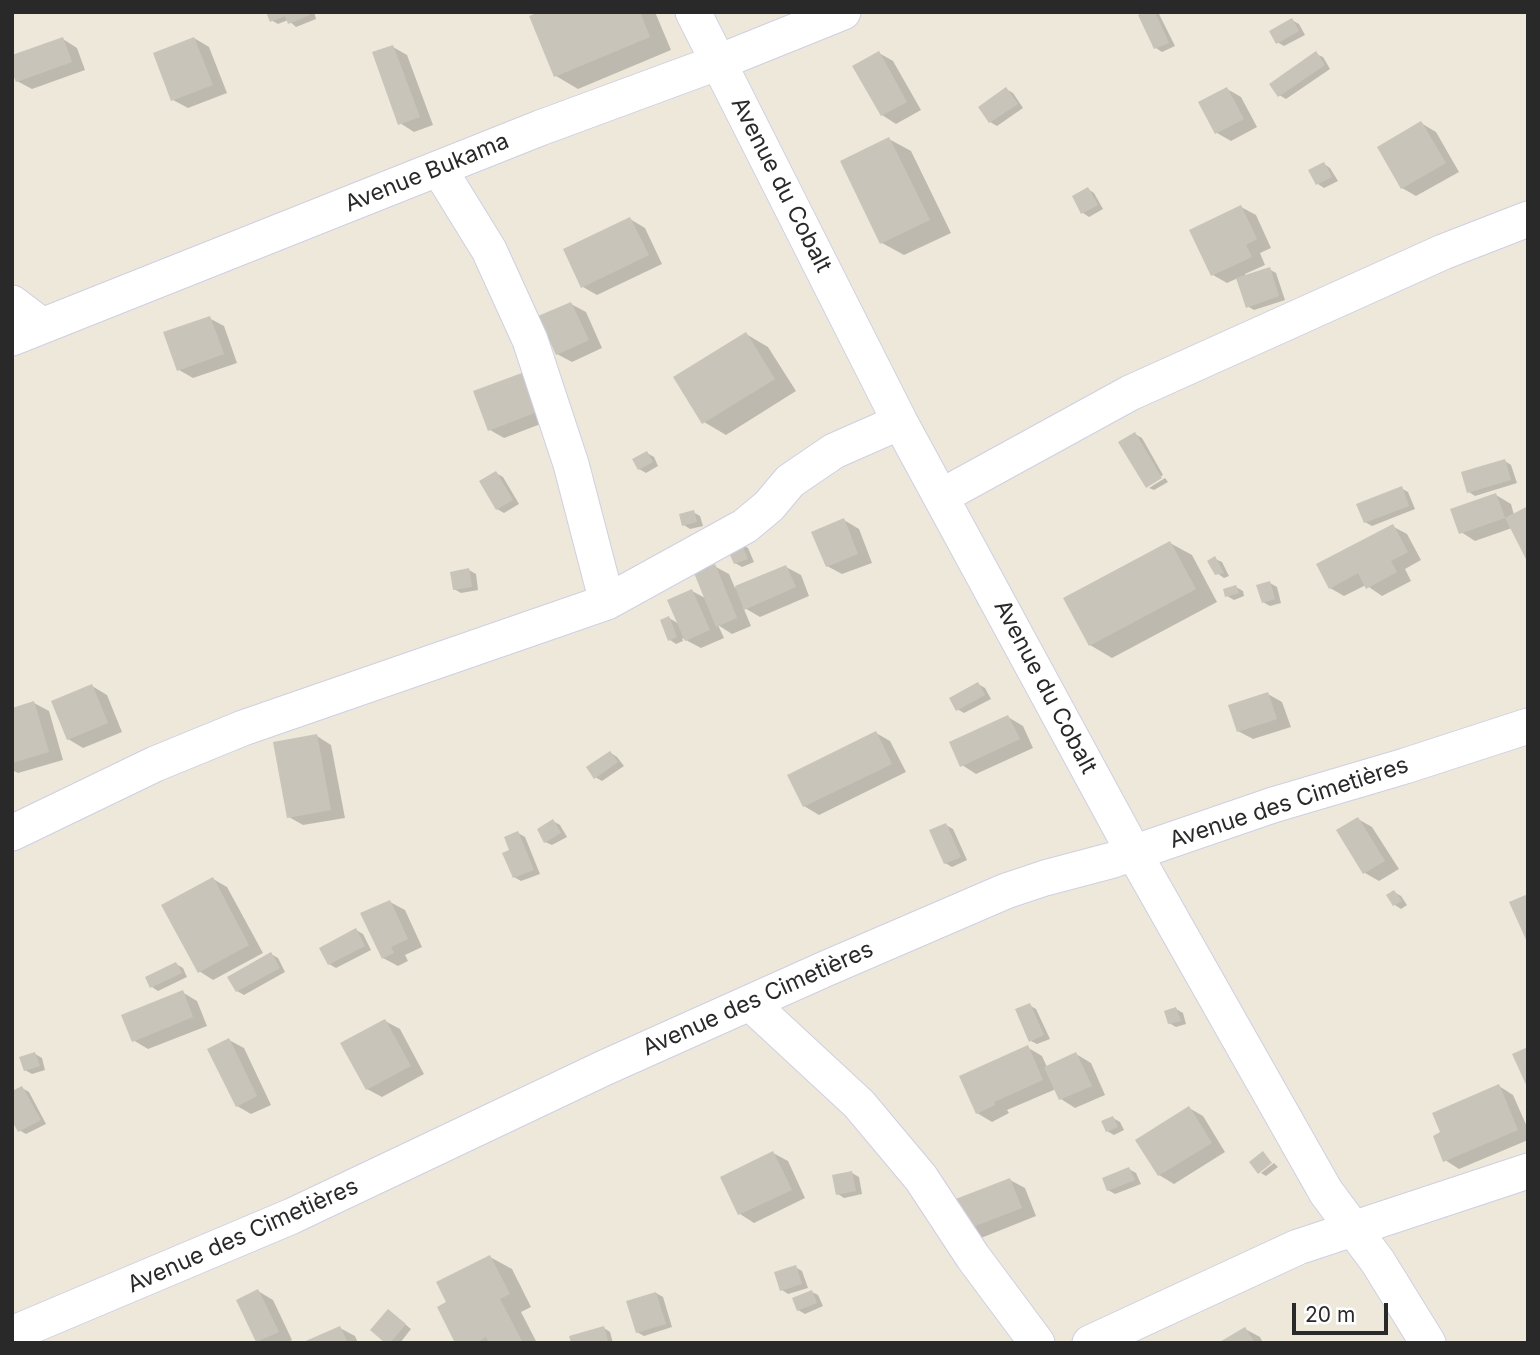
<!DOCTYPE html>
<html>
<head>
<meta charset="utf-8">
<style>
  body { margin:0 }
  #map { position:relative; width:1540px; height:1355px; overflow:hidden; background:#ede8da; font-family:Inter,sans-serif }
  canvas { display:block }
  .frame { position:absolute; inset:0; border:14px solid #292929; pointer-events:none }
  .scale { position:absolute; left:1292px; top:1303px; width:96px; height:32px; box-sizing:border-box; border:4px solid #292929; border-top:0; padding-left:9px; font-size:21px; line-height:24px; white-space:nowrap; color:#292929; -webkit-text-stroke:5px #fff; paint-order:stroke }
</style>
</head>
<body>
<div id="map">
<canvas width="1540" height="1355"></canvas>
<div class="frame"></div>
<div class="scale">20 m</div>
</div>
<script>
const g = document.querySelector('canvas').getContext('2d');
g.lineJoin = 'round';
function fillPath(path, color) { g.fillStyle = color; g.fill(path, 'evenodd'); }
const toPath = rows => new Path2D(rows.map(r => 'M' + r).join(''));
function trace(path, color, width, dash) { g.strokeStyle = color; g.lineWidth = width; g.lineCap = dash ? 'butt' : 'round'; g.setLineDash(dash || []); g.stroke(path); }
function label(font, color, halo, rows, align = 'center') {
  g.font = font + ' Inter,sans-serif'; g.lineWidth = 5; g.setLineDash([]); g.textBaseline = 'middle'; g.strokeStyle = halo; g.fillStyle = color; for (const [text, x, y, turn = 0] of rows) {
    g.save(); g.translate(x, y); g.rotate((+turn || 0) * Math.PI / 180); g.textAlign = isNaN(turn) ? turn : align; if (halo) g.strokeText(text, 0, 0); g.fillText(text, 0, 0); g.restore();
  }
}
fillPath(toPath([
  [268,12,314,12,316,19,296,27,288,20,278,24,271,20],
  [543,12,655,12,671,50,578,89,556,76],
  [1147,12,1159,14,1175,46,1162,52,1156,48],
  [1292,20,1299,24,1305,35,1284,46,1277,42],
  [194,38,209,47,227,93,188,108,173,100],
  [63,39,77,48,85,70,32,89,17,81],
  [393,47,407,55,433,125,414,132,400,123],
  [879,53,893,61,921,110,896,124,882,115],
  [1316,54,1323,57,1330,69,1286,99,1279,95],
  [1006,89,1013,93,1023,108,997,126,990,122],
  [1227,89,1241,97,1257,127,1231,141,1217,133],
  [1421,123,1436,132,1459,172,1416,196,1402,188],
  [889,139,911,151,951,233,904,255,882,243],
  [1324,164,1330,168,1338,181,1324,188,1318,184],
  [1088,189,1094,193,1103,209,1089,217,1083,213],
  [1241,207,1256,215,1271,248,1260,253,1265,265,1245,274,1246,277,1269,269,1276,273,1285,300,1254,310,1247,306,1238,278,1227,283,1213,275],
  [630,219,645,228,662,264,597,295,583,287],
  [571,304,586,312,602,348,572,362,557,354],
  [209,318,224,326,237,363,193,378,179,370],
  [746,334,768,347,796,391,726,435,704,422],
  [475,392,559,417,504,438,490,430],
  [1135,434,1142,438,1163,475,1148,484,1148,487],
  [647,453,654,457,658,466,646,473,639,469],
  [1505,461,1511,465,1517,483,1475,496,1469,492],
  [496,473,503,477,519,504,504,513,497,509],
  [1165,478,1168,482,1154,490,1149,488],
  [1401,488,1408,492,1415,509,1372,526,1365,522],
  [1496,495,1511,504,1514,515,1512,528,1475,541,1461,532],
  [693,512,700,516,703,526,690,529,684,525],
  [844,520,859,529,872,563,842,574,827,566],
  [1392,526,1407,534,1421,560,1405,569,1411,581,1382,596,1366,585,1344,596,1330,588],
  [1170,543,1192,555,1217,602,1112,658,1090,645],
  [741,544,748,548,754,562,742,567,735,563],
  [1215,559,1222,562,1229,576,1224,578,1217,573],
  [714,566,729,574,735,588,786,567,801,575,809,596,760,617,743,607,751,626,732,634,718,625,724,638,701,648,682,638,683,641,676,644,670,640,669,618,679,624,692,591,707,599],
  [469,570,476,574,478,590,461,593,454,589],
  [1270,583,1277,587,1281,603,1270,606,1263,602],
  [1236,587,1243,591,1244,596,1234,600,1227,596],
  [978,684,985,688,991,699,964,713,957,709],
  [92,686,107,695,122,732,83,748,68,739],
  [1268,694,1282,702,1291,727,1253,739,1238,731],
  [34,703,49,711,63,760,18,773,12,770,12,710],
  [1008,717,1023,726,1033,748,976,774,962,765],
  [876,733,890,741,906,772,819,815,804,806],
  [317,736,331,745,345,818,303,825,289,817],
  [611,753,617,757,624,766,602,781,595,777],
  [1358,819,1372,827,1399,869,1379,881,1365,873],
  [553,821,560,825,567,837,552,845,545,842],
  [946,825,953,829,967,860,952,867,945,863],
  [518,833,525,837,540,874,521,881,514,877,512,851],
  [213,879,227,887,263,953,213,980,199,971],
  [1394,892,1401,896,1407,905,1401,909,1395,905],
  [390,902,405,910,422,947,405,955,408,961,398,966,383,958],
  [356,930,363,934,371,950,336,968,329,964],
  [271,954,278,958,285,972,244,995,237,991],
  [176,964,183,968,187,977,158,991,152,987],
  [182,992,197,1001,207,1026,148,1049,133,1040],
  [1029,1005,1036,1009,1050,1039,1037,1044,1031,1041],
  [1176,1009,1183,1013,1186,1024,1176,1027,1169,1023],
  [385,1021,400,1029,424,1074,382,1097,367,1089],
  [229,1040,244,1048,271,1105,251,1114,237,1106],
  [1027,1047,1042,1056,1047,1067,1076,1054,1091,1063,1105,1095,1075,1108,1061,1099,1056,1089,1007,1110,1009,1113,992,1122,977,1113],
  [35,1054,42,1058,45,1070,32,1074,25,1070],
  [1499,1086,1513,1095,1528,1129,1528,1140,1459,1169,1445,1160],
  [22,1088,29,1092,46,1124,26,1134,19,1130],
  [1189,1108,1203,1116,1225,1152,1174,1184,1159,1175],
  [1113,1118,1120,1122,1124,1130,1114,1135,1107,1131],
  [773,1153,788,1161,805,1198,754,1223,740,1214,722,1178],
  [1274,1163,1278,1167,1266,1176,1261,1173],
  [1129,1169,1136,1173,1141,1184,1115,1194,1108,1190],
  [852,1173,859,1177,862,1194,844,1198,838,1194],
  [1010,1180,1025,1188,1036,1216,981,1238,967,1229],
  [490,1257,512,1269,531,1307,521,1312,537,1343,457,1343,449,1303],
  [795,1267,802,1271,808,1288,788,1294,782,1290],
  [258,1291,273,1300,292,1340,286,1343,257,1341],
  [812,1292,818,1295,823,1306,805,1314,798,1310],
  [656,1293,663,1297,672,1327,644,1336,637,1332],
  [389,1311,411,1329,400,1343,387,1343],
  [340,1328,355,1336,358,1343,305,1343],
  [604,1328,610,1332,613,1343,572,1343],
  [1245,1329,1260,1337,1263,1343,1222,1343]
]), '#0003');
fillPath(toPath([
  [266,12,309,12,310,15,288,24,285,16,270,22],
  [539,12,640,12,650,37,554,77,529,16],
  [1143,12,1155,12,1169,43,1154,49,1138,15],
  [1292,18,1299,31,1276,44,1269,31],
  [63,37,72,62,16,82,12,72,12,55],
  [194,37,213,85,171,101,153,53],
  [393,45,420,117,398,125,372,52],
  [879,51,907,102,881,116,852,66],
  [1316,51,1325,65,1278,97,1269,84],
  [1006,87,1018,104,989,123,978,107],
  [1227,87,1244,119,1215,134,1198,102],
  [1421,121,1446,163,1401,189,1377,147],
  [889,137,930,220,880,244,840,161],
  [1324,162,1332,177,1316,185,1308,170],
  [1088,187,1098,205,1081,214,1072,196],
  [1241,205,1257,239,1246,245,1252,257,1211,276,1189,230],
  [630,217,649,255,581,288,563,249],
  [1270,267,1279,296,1246,308,1236,278],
  [571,302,589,340,556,355,538,316],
  [210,316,224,354,177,371,163,332],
  [746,332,775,379,702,424,673,377],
  [530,370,545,409,488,431,473,391],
  [1135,432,1162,478,1146,488,1118,442],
  [647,451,653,462,638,470,632,459],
  [1505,459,1511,480,1467,493,1461,472],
  [496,471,513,500,496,510,479,481],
  [1402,486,1409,506,1364,523,1356,504],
  [1496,493,1505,518,1459,534,1450,509],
  [1528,506,1528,563,1505,518],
  [694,510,697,522,682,526,679,514],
  [844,518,858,554,826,567,811,532],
  [1393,524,1408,552,1391,561,1397,572,1366,589,1358,573,1329,589,1316,564],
  [1170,541,1196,589,1089,646,1063,598],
  [741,542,748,559,734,564,727,548],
  [1215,556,1224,573,1215,575,1207,561],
  [715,564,737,618,716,627,694,573],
  [786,565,796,587,744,610,735,586],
  [469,568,472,587,453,590,450,572],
  [1270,581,1275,599,1262,603,1256,585],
  [1236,585,1239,593,1225,597,1223,589],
  [692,589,710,630,685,641,667,600],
  [669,616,677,637,668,641,660,620],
  [978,682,985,695,956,711,949,698],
  [92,684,108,723,67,740,51,701],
  [1268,692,1277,719,1237,732,1228,705],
  [34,701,49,752,12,763,12,708],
  [1008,715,1020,739,960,767,949,742],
  [876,731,892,764,803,807,787,775],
  [317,734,331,810,287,818,273,742],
  [610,751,618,762,594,779,586,767],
  [1358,817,1385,861,1363,874,1336,830],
  [553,819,561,833,544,843,537,829],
  [946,823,961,857,944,864,929,830],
  [518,831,534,870,513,878,502,853,509,850,504,837],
  [213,877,249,945,198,973,161,905],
  [1394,890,1402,901,1393,906,1386,895],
  [1528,894,1528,944,1509,902],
  [390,900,408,939,391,947,394,953,382,959,360,913],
  [356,928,365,946,328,965,319,948],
  [271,952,280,968,236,992,227,977],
  [176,962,182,973,150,988,145,977],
  [183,990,193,1017,132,1042,121,1015],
  [1030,1003,1044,1035,1029,1042,1015,1009],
  [1176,1007,1181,1021,1168,1024,1164,1011],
  [385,1019,411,1066,366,1090,340,1043],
  [229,1038,257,1096,236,1107,207,1049],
  [1028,1045,1043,1080,994,1102,995,1105,976,1114,959,1076],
  [1528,1047,1528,1089,1512,1054],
  [35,1052,40,1066,24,1071,19,1057],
  [1076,1052,1092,1086,1059,1100,1044,1067],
  [1499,1084,1518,1130,1443,1162,1433,1136,1440,1132,1432,1113],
  [22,1086,41,1120,18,1132,12,1121,12,1091],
  [1189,1106,1212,1143,1158,1176,1135,1140],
  [1113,1116,1118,1127,1106,1132,1101,1121],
  [773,1151,792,1190,738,1215,720,1177],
  [1263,1151,1272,1163,1258,1174,1249,1162],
  [1129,1167,1135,1180,1107,1191,1102,1178],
  [852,1171,856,1191,836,1195,832,1175],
  [1010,1178,1022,1208,965,1230,953,1200],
  [490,1255,510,1294,500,1299,523,1343,489,1343,486,1337,476,1343,455,1343,437,1307,446,1302,436,1282],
  [796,1265,802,1284,780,1291,774,1272],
  [258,1289,279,1332,256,1342,236,1300],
  [812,1290,817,1303,797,1311,792,1298],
  [656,1292,666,1324,636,1333,626,1301],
  [388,1309,406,1324,390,1343,385,1343,370,1330],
  [340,1326,348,1343,301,1343],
  [604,1326,608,1341,571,1343,569,1336],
  [1245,1327,1255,1343,1218,1343]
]), '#c8c4ba');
const minor = toPath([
  [693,12,900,422,1134,853,1326,1192,1378,1262,1428,1343],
  [439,169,489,250,530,340,571,464,607,602],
  [12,303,41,325],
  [12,338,540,128,719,62,843,12],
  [942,496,1130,393,1443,252,1528,219],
  [12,833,155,764,243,728,607,602,745,526,769,506,790,481,834,451,900,422],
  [750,1003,859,1104,921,1178,973,1257,1037,1343],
  [12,1334,292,1216,604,1068,825,969,1006,891,1045,878,1113,860,1273,805,1405,766,1528,726],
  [1090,1343,1298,1247,1528,1171]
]);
trace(minor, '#cfcfe3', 37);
trace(minor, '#fff', 35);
label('23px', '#292929', '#fff', [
  ["Avenue Bukama",427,173,-22],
  ["Avenue du Cobalt",781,185,63],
  ["Avenue du Cobalt",1045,687,62],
  ["Avenue des Cimetières",1289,803,-18],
  ["Avenue des Cimetières",758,999,-24],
  ["Avenue des Cimetières",243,1236,-24]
]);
</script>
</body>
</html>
